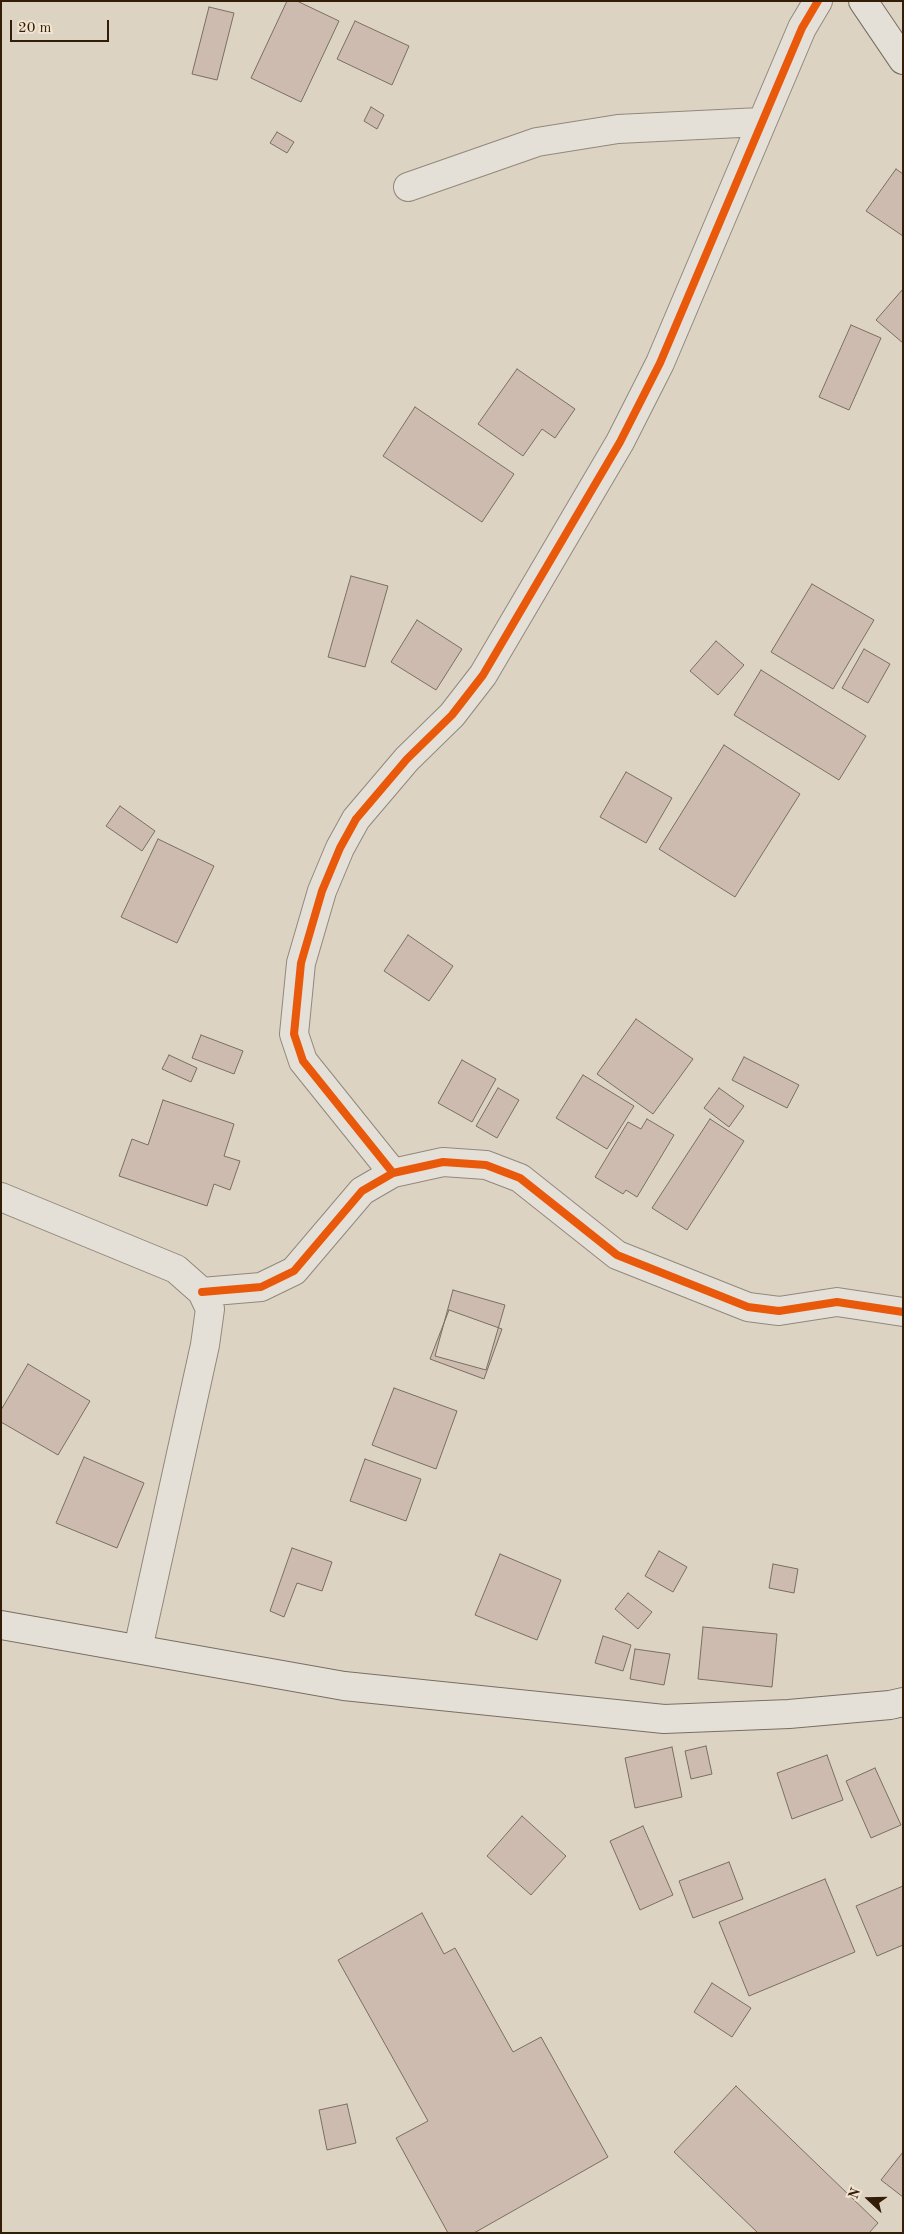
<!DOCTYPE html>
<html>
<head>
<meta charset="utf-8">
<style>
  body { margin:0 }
  #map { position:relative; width:904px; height:2234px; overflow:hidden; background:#ddd3c3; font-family:"Old Standard TT",serif }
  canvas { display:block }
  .frame { position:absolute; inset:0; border:2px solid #341d06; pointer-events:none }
  .north { position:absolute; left:844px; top:2174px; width:50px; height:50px; -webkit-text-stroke:4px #f0e4d1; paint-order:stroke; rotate:291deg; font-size:14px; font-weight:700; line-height:20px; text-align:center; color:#341d06 }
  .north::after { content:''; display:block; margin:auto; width:18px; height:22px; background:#341d06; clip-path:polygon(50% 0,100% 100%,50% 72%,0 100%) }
  .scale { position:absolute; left:10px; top:20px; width:99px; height:22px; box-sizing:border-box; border:2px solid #341d06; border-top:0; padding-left:6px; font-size:15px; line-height:18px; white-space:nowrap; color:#341d06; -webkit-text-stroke:4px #f0e4d1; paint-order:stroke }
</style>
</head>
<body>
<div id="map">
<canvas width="904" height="2234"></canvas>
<div class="frame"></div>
<div class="north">N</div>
<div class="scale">20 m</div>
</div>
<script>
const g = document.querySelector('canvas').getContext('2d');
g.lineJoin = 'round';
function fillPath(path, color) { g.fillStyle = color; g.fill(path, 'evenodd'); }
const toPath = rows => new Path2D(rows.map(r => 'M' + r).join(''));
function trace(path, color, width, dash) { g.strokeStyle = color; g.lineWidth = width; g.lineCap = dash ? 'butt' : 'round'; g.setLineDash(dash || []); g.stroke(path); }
const building = toPath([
  [287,1,297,1,339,21,301,102,251,78,287,1],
  [209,7,234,13,217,80,192,74,209,7],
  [355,21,409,46,392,85,337,59,355,21],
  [371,107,384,115,377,129,364,121,371,107],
  [277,132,294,142,287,153,270,143,277,132],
  [896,169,903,174,903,236,866,211,896,169],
  [903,289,903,343,876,320,903,289],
  [851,325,881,338,849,410,819,397,851,325],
  [517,369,575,409,555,438,542,429,523,456,478,424,517,369],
  [415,407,514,474,482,522,383,456,415,407],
  [351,576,388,586,365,667,328,657,351,576],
  [812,584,874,620,833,689,771,652,812,584],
  [417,620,462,649,436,690,391,662,417,620],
  [716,641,744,665,718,695,690,671,716,641],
  [864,649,890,664,868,703,842,688,864,649],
  [761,670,866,736,839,780,734,715,761,670],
  [724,745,800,794,735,897,659,849,724,745],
  [626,772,672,798,646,843,600,817,626,772],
  [120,806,155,831,142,851,106,826,120,806],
  [158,839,214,866,177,943,121,917,158,839],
  [408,935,453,966,429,1001,384,971,408,935],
  [636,1019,693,1059,653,1114,597,1074,636,1019],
  [201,1035,243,1051,234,1074,192,1058,201,1035],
  [169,1055,197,1068,191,1082,162,1069,169,1055],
  [744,1057,799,1085,787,1108,732,1080,744,1057],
  [462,1060,496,1079,472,1122,438,1103,462,1060],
  [583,1075,634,1106,607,1149,556,1118,583,1075],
  [498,1088,519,1100,497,1138,476,1126,498,1088],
  [719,1088,744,1106,729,1127,704,1108,719,1088],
  [163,1100,234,1124,224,1156,240,1161,230,1190,214,1184,207,1206,119,1176,132,1139,148,1145,163,1100],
  [647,1119,674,1135,637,1197,626,1190,623,1194,595,1177,628,1122,641,1129,647,1119],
  [710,1119,744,1141,687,1230,652,1208,710,1119],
  [453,1290,505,1305,486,1370,435,1356,453,1290],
  [449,1310,502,1329,484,1379,430,1359,449,1310],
  [28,1364,90,1401,58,1455,1,1422,1,1410,28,1364],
  [394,1388,457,1411,436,1469,372,1445,394,1388],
  [84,1457,144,1483,117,1548,56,1523,84,1457],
  [365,1459,421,1479,406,1521,350,1501,365,1459],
  [292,1548,332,1562,322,1591,297,1583,284,1617,270,1611,292,1548],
  [659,1551,687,1567,673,1592,645,1576,659,1551],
  [500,1554,561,1580,537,1640,475,1615,500,1554],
  [773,1564,798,1569,794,1593,769,1588,773,1564],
  [628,1593,652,1612,638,1629,615,1609,628,1593],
  [703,1627,777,1634,772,1687,698,1679,703,1627],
  [603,1636,631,1645,623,1671,595,1663,603,1636],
  [635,1649,670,1654,664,1685,630,1679,635,1649],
  [706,1746,712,1774,691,1779,685,1751,706,1746],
  [672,1747,682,1797,635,1808,625,1758,672,1747],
  [827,1755,843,1800,792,1819,777,1773,827,1755],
  [875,1768,901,1825,871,1838,846,1781,875,1768],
  [522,1816,566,1856,531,1895,487,1856,522,1816],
  [643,1826,673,1895,640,1910,610,1841,643,1826],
  [729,1862,743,1899,693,1918,679,1881,729,1862],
  [825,1879,855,1952,749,1996,719,1922,825,1879],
  [903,1886,903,1945,877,1956,856,1906,903,1886],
  [422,1913,444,1954,455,1948,513,2052,541,2037,608,2157,474,2233,448,2233,396,2138,428,2121,338,1960,422,1913],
  [712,1983,751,2008,732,2037,694,2012,712,1983],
  [736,2086,878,2223,869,2233,758,2233,674,2152,736,2086],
  [347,2104,356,2143,327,2150,319,2110,347,2104],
  [903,2152,903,2197,881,2180,903,2152]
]);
fillPath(building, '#cebbaf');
trace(building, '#786f63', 1);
const minor = toPath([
  [408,187,537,142,618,129,760,122],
  [393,1173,303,1061,294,1034,301,963,322,891,340,848,356,819,407,759,452,715,483,675,620,442,660,363,802,28,818,1],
  [1,1197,176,1269,202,1292,210,1309,205,1345,138,1649],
  [202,1292,261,1287,294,1271,362,1191,393,1173,443,1162,486,1165,520,1178,617,1255,748,1307,779,1311,837,1302,903,1312]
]);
const secondary = toPath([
  [863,1,903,60],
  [1,1625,344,1686,664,1719,789,1714,890,1705,903,1702]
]);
trace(minor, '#91887c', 30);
trace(secondary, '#786f63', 30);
trace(minor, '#e5e0d7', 28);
trace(secondary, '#e5e0d7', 28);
trace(toPath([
  [393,1173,303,1061,294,1034,301,963,322,891,340,848,356,819,407,759,452,715,483,675,620,442,660,363,802,28,818,1],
  [202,1292,261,1287,294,1271,362,1191,393,1173,443,1162,486,1165,520,1178,617,1255,748,1307,779,1311,837,1302,903,1312]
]), '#e8590c', 8);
</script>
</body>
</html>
